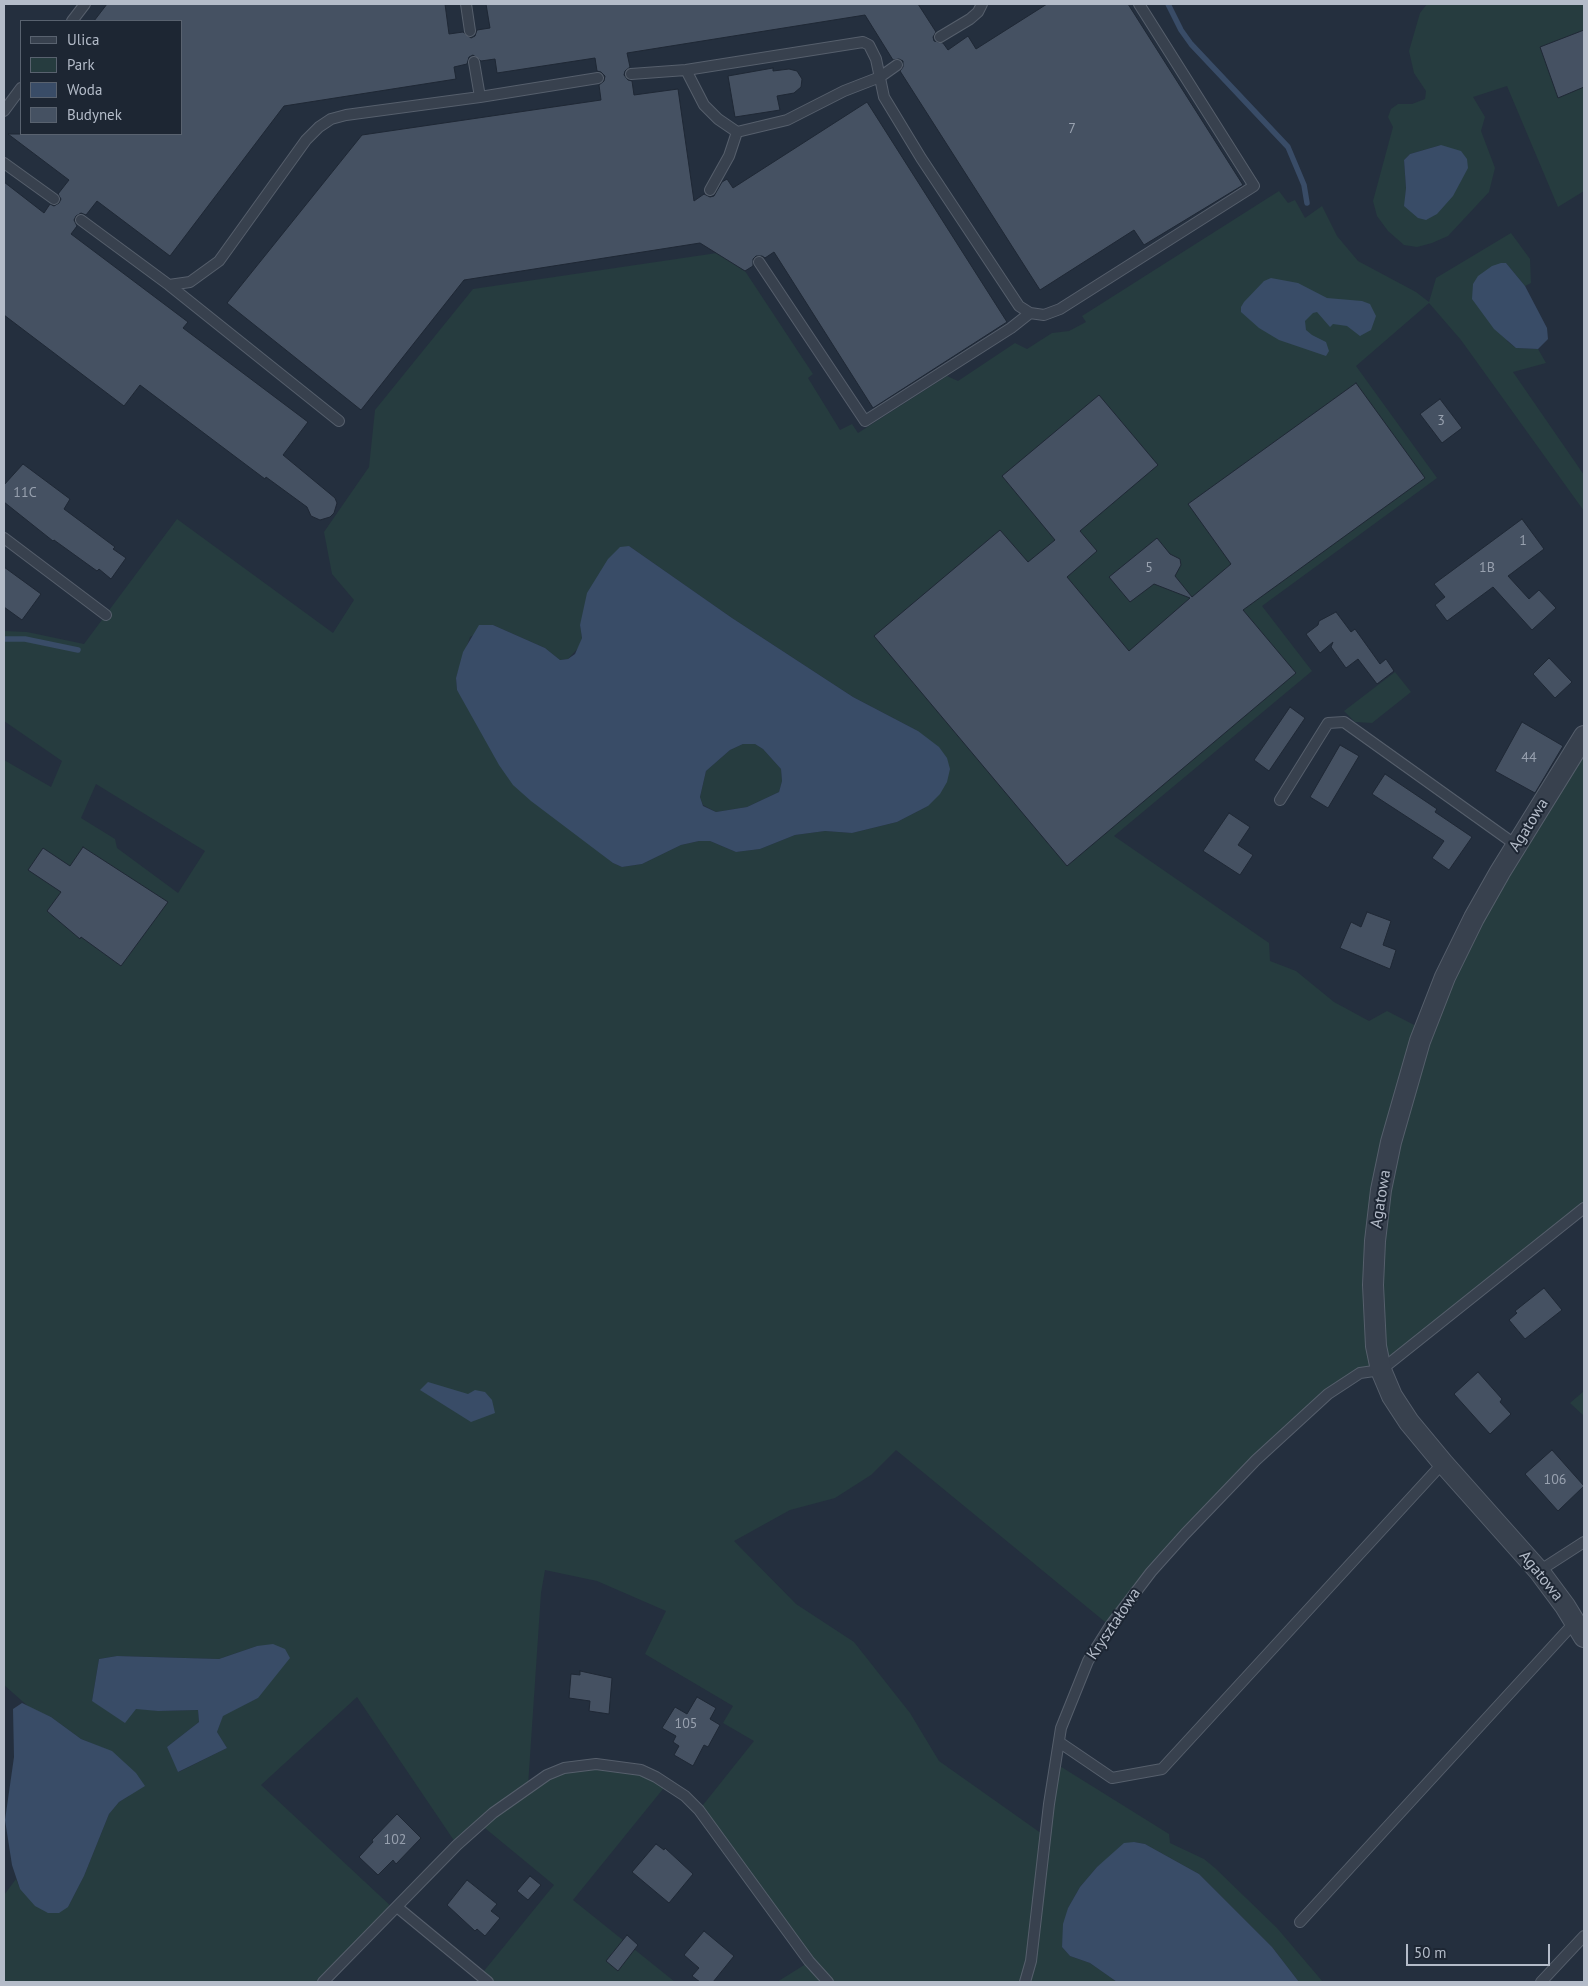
<!DOCTYPE html>
<html>
<head>
<meta charset="utf-8">
<style>
  body { margin:0 }
  #map { position:relative; width:1588px; height:1986px; overflow:hidden; background:#242f3e; font-family:"PT Sans",sans-serif }
  canvas { display:block }
  .frame { position:absolute; inset:0; border:5px solid #b4bcc9; pointer-events:none }
  .legend { position:absolute; left:20px; top:20px; width:162px; height:115px; box-sizing:border-box; background:#1d2633; border:1px solid #59626f; margin:0; padding:6px 9px; list-style:none; font-size:15px; color:#b4bcc9 }
  .legend li { display:flex; align-items:center; gap:10px; height:25px }
  .legend b { width:25px; border:1px solid #59626f }
  .scale { position:absolute; left:1406px; top:1944px; width:144px; height:22px; box-sizing:border-box; border:2px solid #b4bcc9; border-top:0; padding-left:6px; font-size:15px; line-height:18px; white-space:nowrap; color:#b4bcc9; -webkit-text-stroke:4px #1d2633; paint-order:stroke }
</style>
</head>
<body>
<div id="map">
<canvas width="1588" height="1986"></canvas>
<div class="frame"></div>
<ul class="legend">
<li><b style="height:6px;background:#38414e"></b>Ulica</li>
<li><b style="height:14px;background:#263c3f"></b>Park</li>
<li><b style="height:14px;background:#394c67"></b>Woda</li>
<li><b style="height:14px;background:#455162"></b>Budynek</li>
</ul>
<div class="scale">50 m</div>
</div>
<script>
const g = document.querySelector('canvas').getContext('2d');
g.lineJoin = 'round';
function fillPath(path, color) { g.fillStyle = color; g.fill(path, 'evenodd'); }
const toPath = rows => new Path2D(rows.map(r => 'M' + r).join(''));
function trace(path, color, width, dash) { g.strokeStyle = color; g.lineWidth = width; g.lineCap = dash ? 'butt' : 'round'; g.setLineDash(dash || []); g.stroke(path); }
function label(font, color, halo, rows, align = 'center') {
  g.font = font + ' "PT Sans",sans-serif'; g.lineWidth = 4; g.setLineDash([]); g.textBaseline = 'middle'; g.strokeStyle = halo; g.fillStyle = color; for (const [text, x, y, turn = 0] of rows) {
    g.save(); g.translate(x, y); g.rotate((+turn || 0) * Math.PI / 180); g.textAlign = isNaN(turn) ? turn : align; if (halo) g.strokeText(text, 0, 0); g.fillText(text, 0, 0); g.restore();
  }
}
fillPath(toPath([
  [1427,4,1584,4,1584,191,1558,207,1507,86,1473,97,1485,117,1481,131,1495,168,1489,192,1448,236,1432,243,1417,247,1404,245,1388,231,1377,216,1373,201,1393,127,1388,117,1391,109,1398,104,1412,104,1425,99,1426,91,1414,73,1409,51,1420,13],
  [1441,145,1405,206,1406,188,1404,160,1410,154],
  [1279,191,1288,203,1295,200,1305,218,1322,206,1337,236,1358,261,1416,292,1429,302,1436,278,1511,233,1530,259,1531,283,1525,286,1506,263,1507,341,1516,348,1538,349,1546,363,1513,372,1584,475,1584,511,1461,340,1429,303,1356,366,1437,478,1262,606,1312,671,1114,836,1269,943,1270,961,1296,971,1334,1002,1369,1021,1387,1011,1424,1030,1584,736,1584,1208,1381,1370,1360,1373,1256,1460,1110,1626,896,1450,871,1475,835,1498,790,1510,734,1541,796,1604,854,1642,910,1713,939,1761,1045,1836,1055,1763,1169,1834,1170,1843,1204,1859,1215,1868,1277,1928,1323,1982,1299,1982,1272,1947,1199,1874,1145,1844,1134,1842,1097,1867,1080,1887,1068,1908,1062,1947,1070,1956,1090,1963,1117,1982,777,1982,809,1962,699,1810,754,1741,723,1723,733,1706,645,1654,666,1611,597,1581,545,1570,541,1593,528,1786,547,1775,610,1764,667,1784,573,1900,675,1982,475,1982,554,1885,480,1824,457,1845,357,1697,261,1785,394,1909,323,1982,4,1982,4,1895,16,1879,20,1889,68,1907,84,1876,109,1814,119,1802,129,1796,112,1752,81,1739,51,1717,30,1708,4,1685,4,760,51,787,62,761,4,721,4,631,27,632,84,644,177,519,333,633,354,600,332,574,324,532,369,467,375,410,473,289,717,253,745,271,813,374,808,378,840,430,852,424,858,433,947,376,958,381,1015,343,1027,349,1052,333,1069,331,1086,322,1082,316],
  [629,546,732,618,853,697,918,731,928,806,897,822,852,833,825,831,795,835,760,849,736,852,710,841,699,841,681,845,642,864,622,867,613,863,587,841,457,690,456,678,470,637,493,625,545,648,560,660,568,659,579,647,582,638,580,625],
  [96,784,205,851,178,893,117,848,115,839,81,818],
  [257,1646,258,1698,223,1715,217,1732,227,1748,179,1772,167,1747,199,1722,198,1710,158,1711,92,1701,99,1659,117,1656,219,1659],
  [1395,672,1411,692,1372,723,1355,722,1344,711],
  [743,744,755,744,763,749,781,769,782,781,779,792,747,807,716,812,703,805,700,797,706,771,730,750],
  [1584,1391,1584,1416,1570,1403]
]), '#263c3f');
fillPath(toPath([
  [1441,145,1461,151,1467,159,1468,168,1453,196,1437,214,1426,220,1418,218,1404,206,1406,188,1404,160,1410,154],
  [1501,263,1506,263,1525,286,1547,328,1548,339,1538,349,1516,348,1494,329,1472,299,1473,284,1478,276,1492,266],
  [1271,278,1298,283,1327,298,1362,301,1370,304,1376,316,1371,330,1360,336,1347,326,1333,324,1330,327,1317,312,1313,313,1305,321,1306,330,1312,335,1326,342,1329,351,1326,356,1279,340,1259,328,1241,312,1241,307,1244,302,1264,281],
  [629,546,732,618,853,697,918,731,939,747,947,758,950,769,947,782,940,794,928,806,897,822,852,833,825,831,795,835,760,849,736,852,710,841,699,841,681,845,642,864,622,867,613,863,531,801,513,785,499,765,457,690,456,678,463,652,479,625,493,625,545,648,560,660,568,659,575,654,582,638,580,625,587,593,608,559,620,547],
  [743,744,755,744,763,749,781,769,782,781,779,792,747,807,716,812,703,806,700,797,706,771,730,750],
  [428,1382,468,1394,475,1390,485,1392,492,1400,495,1413,471,1422,420,1390],
  [273,1644,285,1649,290,1658,258,1698,223,1716,217,1732,227,1748,178,1772,167,1747,199,1722,198,1710,158,1711,136,1709,125,1723,92,1701,99,1659,117,1656,219,1659,257,1646],
  [22,1703,51,1717,81,1739,112,1751,136,1773,145,1786,119,1802,109,1814,84,1876,68,1907,59,1913,48,1913,35,1906,20,1889,12,1865,5,1820,14,1757,13,1709],
  [1134,1842,1145,1844,1199,1874,1272,1947,1299,1982,1117,1982,1090,1963,1070,1956,1062,1947,1063,1924,1068,1908,1080,1887,1097,1867,1124,1843]
]), '#394c67');
trace(toPath([
  [1168,4,1181,30,1191,44,1288,147,1304,185,1307,203],
  [4,639,25,639,78,650]
]), '#394c67', 5.5);
const building = toPath([
  [107,4,445,4,449,34,463,32,471,38,475,36,477,30,490,28,486,4,918,4,936,32,933,37,934,41,943,43,948,50,968,36,976,49,1047,4,1128,4,1243,185,1144,245,1134,230,1040,290,900,71,903,67,903,61,899,59,893,60,865,15,627,53,630,67,625,71,624,75,628,80,632,81,634,95,678,89,694,201,704,194,710,197,714,196,722,182,727,179,733,188,867,102,1007,322,873,408,774,252,765,258,762,256,756,256,753,259,753,266,745,271,700,243,464,280,361,410,227,303,362,135,601,100,599,85,604,81,605,76,601,72,597,71,595,58,497,73,495,59,481,61,473,55,469,57,467,64,454,67,456,79,284,106,170,256,97,201,86,215,81,213,76,216,74,220,77,226,71,234,188,322,183,328,308,422,283,455,335,498,337,503,334,513,330,517,320,520,311,516,307,507,266,477,265,479,140,385,124,406,4,315,4,182,44,213,50,204,54,206,59,203,61,199,58,194,69,180,8,134,181,134,181,21,94,21,107,4],
  [1584,30,1584,87,1558,98,1540,47,1584,30],
  [773,68,773,71,789,69,797,71,802,79,801,87,794,93,777,96,780,110,735,117,728,76,773,68],
  [1356,383,1425,478,1243,610,1296,673,1067,866,874,636,1000,530,1028,562,1055,540,1002,476,1099,395,1158,465,1080,531,1097,551,1067,577,1129,651,1190,598,1154,584,1130,602,1109,577,1157,538,1170,554,1180,559,1181,565,1175,576,1192,597,1231,564,1188,504,1356,383],
  [1440,399,1462,428,1442,443,1420,414,1440,399],
  [23,464,70,499,64,509,115,547,113,549,126,558,111,579,99,569,97,571,54,540,53,541,4,502,4,485,23,464],
  [1522,519,1544,549,1508,576,1529,599,1539,590,1556,608,1532,630,1493,587,1447,621,1435,605,1445,597,1434,584,1522,519],
  [4,567,41,594,22,620,4,607,4,567],
  [1336,612,1351,632,1355,629,1380,664,1386,659,1394,671,1377,684,1358,659,1346,668,1331,647,1333,642,1320,653,1306,634,1318,625,1319,621,1336,612],
  [1549,658,1572,682,1555,698,1533,674,1549,658],
  [1290,707,1305,718,1269,771,1254,760,1290,707],
  [1522,722,1563,746,1535,793,1495,771,1522,722],
  [1340,745,1359,756,1328,808,1310,797,1340,745],
  [1385,774,1437,809,1435,812,1472,837,1449,870,1432,858,1444,841,1372,794,1385,774],
  [1229,813,1250,827,1238,845,1253,855,1240,875,1203,851,1229,813],
  [83,847,168,902,121,966,81,937,80,939,47,911,61,892,28,870,43,848,70,866,83,847],
  [1367,912,1391,921,1383,945,1396,950,1390,969,1340,948,1351,922,1361,927,1367,912],
  [1544,1288,1562,1310,1525,1339,1509,1320,1517,1313,1515,1311,1544,1288],
  [1478,1372,1502,1399,1500,1402,1511,1414,1490,1434,1454,1394,1478,1372],
  [1552,1450,1584,1486,1558,1511,1525,1474,1552,1450],
  [580,1671,612,1678,609,1714,589,1711,590,1701,569,1698,571,1674,580,1675,580,1671],
  [697,1697,716,1708,710,1719,720,1725,708,1747,704,1745,693,1766,674,1755,679,1746,673,1742,676,1736,662,1728,675,1707,687,1714,697,1697],
  [397,1814,421,1838,396,1864,393,1860,378,1875,359,1857,373,1842,372,1840,397,1814],
  [656,1844,664,1850,665,1848,693,1874,669,1903,632,1872,656,1844],
  [530,1876,541,1885,528,1900,517,1891,530,1876],
  [467,1880,497,1904,491,1911,500,1918,485,1936,477,1929,475,1931,447,1905,467,1880],
  [704,1931,734,1956,713,1982,700,1982,692,1976,699,1968,684,1955,704,1931],
  [627,1935,638,1945,618,1971,606,1961,627,1935]
]);
fillPath(building, '#455162');
trace(building, '#1f2835', 1);
const service = toPath([
  [466,4,470,31],
  [72,21,85,4],
  [940,37,970,19,978,12,982,4],
  [474,62,480,97],
  [686,70,704,105,718,119,737,132,787,120,844,91,880,77,897,65],
  [631,74,686,70,863,42,869,45,876,59,884,97,921,158,1019,306,1030,313,1044,315,1060,309,1254,186,1139,4],
  [4,111,21,88],
  [4,163,54,199],
  [710,190,729,156,737,132],
  [81,220,169,285,190,282,219,261,306,140,319,127,331,119,346,115,480,97,598,78],
  [759,262,865,421,1011,328,1030,313],
  [169,285,339,421],
  [4,538,106,615],
  [1280,800,1328,723,1344,722,1516,845],
  [1539,1571,1584,1542],
  [1059,1742,1112,1778,1162,1769,1443,1463],
  [397,1907,488,1982],
  [1300,1922,1575,1622],
  [323,1982,457,1845,493,1813,547,1775,564,1768,596,1764,641,1770,656,1777,685,1796,699,1810,809,1961,828,1982],
  [1025,1982,1031,1961,1049,1804,1061,1728,1088,1661,1110,1626,1151,1572,1185,1534,1256,1460,1328,1394,1360,1373,1381,1370,1584,1208],
  [1541,1982,1584,1936]
]);
const minor = toPath([
  [1584,736,1500,872,1474,918,1445,977,1420,1041,1391,1142,1381,1190,1375,1241,1373,1285,1376,1346,1381,1370,1392,1396,1409,1422,1443,1463,1539,1571,1565,1606,1584,1637]
]);
trace(service, '#565f6c', 12);
trace(minor, '#565f6c', 22);
trace(service, '#38414e', 10);
trace(minor, '#38414e', 20);
label('14px', '#98a1af', null, [
  ["7",1072,129],
  ["3",1441,421],
  ["11C",25,493],
  ["1",1523,541],
  ["5",1149,568],
  ["1B",1487,568],
  ["44",1529,758],
  ["106",1555,1480],
  ["105",686,1724],
  ["102",395,1840]
]);
label('16px', '#b4bcc9', '#1d2633', [
  ["Agatowa",1529,825,-58],
  ["Agatowa",1381,1199,-81],
  ["Agatowa",1541,1576,51],
  ["Kryształowa",1114,1624,-56]
]);
</script>
</body>
</html>
